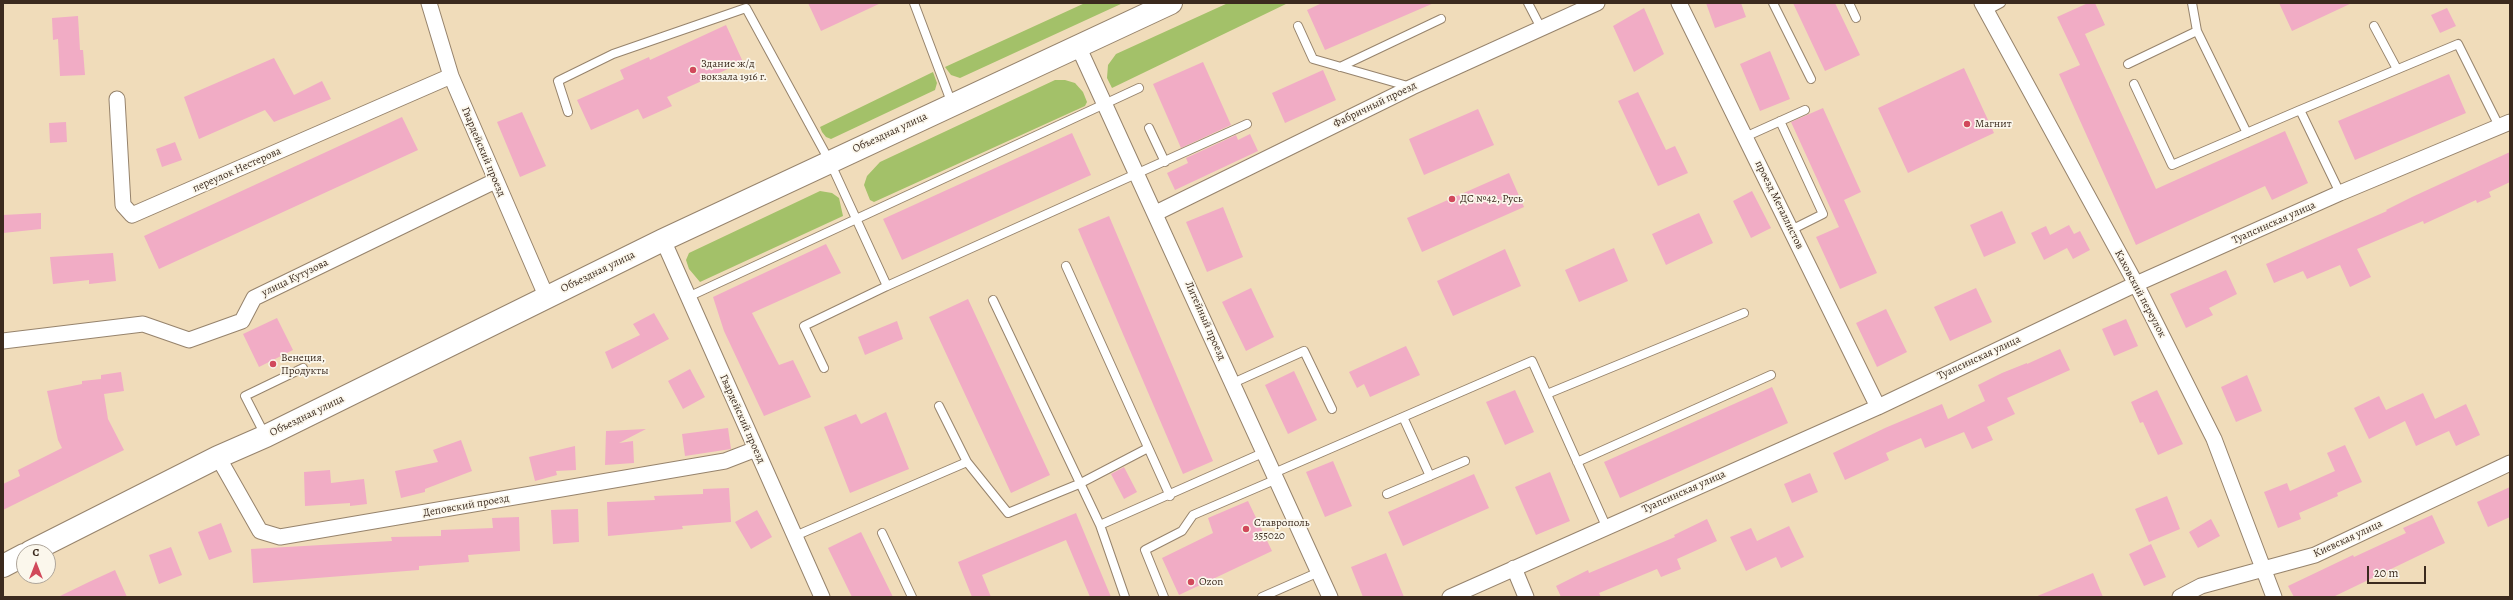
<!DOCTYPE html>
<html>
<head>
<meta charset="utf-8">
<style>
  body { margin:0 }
  #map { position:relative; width:2513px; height:600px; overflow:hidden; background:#f0dcba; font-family:Alegreya,serif }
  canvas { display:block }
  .frame { position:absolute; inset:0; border:4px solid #3b2a1e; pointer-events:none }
  .north { position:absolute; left:16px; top:544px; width:40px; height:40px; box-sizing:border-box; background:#fbf7ec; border:1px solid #aea59a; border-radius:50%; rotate:0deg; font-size:11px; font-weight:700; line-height:16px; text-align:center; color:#3b2a1e }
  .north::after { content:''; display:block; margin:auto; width:14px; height:18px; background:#d1495b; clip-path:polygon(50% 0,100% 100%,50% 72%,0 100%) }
  .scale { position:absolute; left:2367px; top:566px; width:59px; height:18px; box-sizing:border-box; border:2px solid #3b2a1e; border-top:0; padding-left:5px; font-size:12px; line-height:14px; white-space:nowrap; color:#3b2a1e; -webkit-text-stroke:3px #fbf7ec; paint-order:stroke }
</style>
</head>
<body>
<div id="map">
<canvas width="2513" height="600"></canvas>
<div class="frame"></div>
<div class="north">С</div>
<div class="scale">20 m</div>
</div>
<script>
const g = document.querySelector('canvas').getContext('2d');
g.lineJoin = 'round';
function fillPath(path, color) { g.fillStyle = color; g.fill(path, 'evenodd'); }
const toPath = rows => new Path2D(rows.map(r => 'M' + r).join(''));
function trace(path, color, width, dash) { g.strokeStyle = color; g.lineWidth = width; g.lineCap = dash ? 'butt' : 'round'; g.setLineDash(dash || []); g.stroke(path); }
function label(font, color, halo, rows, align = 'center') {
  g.font = font + ' Alegreya,serif'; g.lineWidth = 3.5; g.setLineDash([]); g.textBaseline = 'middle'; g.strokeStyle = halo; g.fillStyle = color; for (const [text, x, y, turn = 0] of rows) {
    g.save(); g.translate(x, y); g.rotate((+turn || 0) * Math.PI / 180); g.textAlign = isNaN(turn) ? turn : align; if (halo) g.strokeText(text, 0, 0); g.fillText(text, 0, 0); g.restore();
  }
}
fillPath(toPath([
  [1085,3,1123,3,960,78,951,75,945,67],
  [1228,3,1288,3,1112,88,1107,78,1108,65,1116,54],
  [933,72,937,83,935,90,831,139,826,137,822,132,820,127],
  [1055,80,1065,80,1075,83,1083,92,1087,102,1085,106,874,202,870,200,864,185,867,176,880,162],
  [820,191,832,193,839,198,843,216,700,282,689,269,686,260,689,253]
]), '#a3c169');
fillPath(toPath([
  [808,3,881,3,821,31],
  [1322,3,1434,3,1325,50,1307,10],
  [1706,3,1741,3,1746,17,1715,28],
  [1793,3,1835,3,1860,55,1825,71],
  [2088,3,2095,3,2105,25,2085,34,2156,189,2285,131,2308,183,2272,200,2265,186,2136,245,2059,74,2080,65,2057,17],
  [2279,3,2352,3,2292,31],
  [1644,8,1664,54,1634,72,1613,26],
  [2447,8,2456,26,2440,33,2431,15],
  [78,16,80,50,83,50,85,75,60,76,58,39,53,40,52,18],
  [726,25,743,62,667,97,672,106,643,119,638,109,591,130,577,100,624,79,620,70,649,57,650,60],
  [1770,51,1790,99,1760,111,1740,64],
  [274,58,294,95,322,81,331,99,274,122,265,110,199,139,184,97],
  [1203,62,1231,125,1181,148,1153,84],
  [1964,68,1994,133,1908,173,1878,108],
  [1323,70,1336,100,1285,123,1272,93],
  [2449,74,2466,113,2355,160,2338,121],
  [1638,92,1666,150,1675,146,1688,173,1658,186,1618,101],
  [1823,108,1861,192,1844,200,1877,273,1840,289,1816,237,1839,227,1791,122],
  [1478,109,1494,145,1424,175,1409,139],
  [522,112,546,166,520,177,497,122],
  [402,117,418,150,159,269,144,236],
  [66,122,67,142,50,143,49,123],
  [1072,133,1091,175,902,260,883,219],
  [1250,134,1258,151,1175,190,1167,173,1188,163,1186,158,1236,135,1238,140],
  [175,142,182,160,162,167,156,149],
  [2510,152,2510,182,2489,192,2491,197,2477,203,2476,200,2424,224,2423,221,2357,249,2371,277,2350,287,2340,265,2307,279,2303,271,2274,283,2266,264,2387,211,2386,210,2412,197],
  [1509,173,1524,207,1422,252,1407,218],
  [1752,191,1771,228,1751,238,1733,201],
  [1223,207,1243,257,1207,272,1186,222],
  [2002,211,2016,243,1984,257,1970,225],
  [41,213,41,229,3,233,3,215],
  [1699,213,1713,243,1666,265,1652,234],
  [1109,216,1213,461,1183,474,1078,229],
  [2069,225,2074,234,2080,231,2090,250,2073,259,2067,248,2044,260,2031,233,2046,226,2050,235],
  [826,244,841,273,752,313,779,365,793,360,811,397,764,416,724,331,713,297],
  [1614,248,1628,281,1579,302,1565,270],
  [1505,249,1521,286,1453,316,1437,281],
  [113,253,116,281,89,284,89,280,53,284,50,257],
  [2226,270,2237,294,2209,308,2213,315,2186,328,2170,294],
  [1251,288,1274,337,1246,351,1222,302],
  [1976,288,1992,322,1950,341,1934,307],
  [968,299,1050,475,1011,493,929,317],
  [1886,309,1907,352,1877,367,1856,323],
  [654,313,669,339,612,369,605,352,640,335,633,324],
  [277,318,293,350,259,367,243,334],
  [2126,319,2138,346,2114,356,2102,329],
  [897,321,903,339,865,355,858,337],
  [1406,346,1420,375,1370,397,1364,384,1357,388,1349,372],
  [2060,349,2070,370,2007,398,2015,414,1987,427,1993,440,1972,449,1964,432,1925,448,1921,438,1886,453,1889,460,1845,480,1833,453,1885,428,1942,404,1948,419,1985,401,1978,385,2002,373,2027,363,2027,364],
  [690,369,705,397,683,409,668,381],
  [1294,371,1317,420,1288,434,1265,385],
  [121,372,124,391,104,394,108,419,124,450,3,510,3,484,20,476,18,470,62,448,58,440,47,391,82,384,82,381,101,379,101,375],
  [2247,375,2262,411,2236,422,2221,387],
  [1772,387,1788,423,1620,498,1604,462],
  [1515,390,1534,432,1505,445,1486,402],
  [2157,390,2183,444,2158,455,2143,422,2140,423,2131,402],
  [2423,393,2435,419,2466,404,2480,435,2456,446,2449,431,2416,446,2405,421,2369,439,2354,408,2379,396,2386,410],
  [886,412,909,469,850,493,824,427,856,414,861,424],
  [728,428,731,449,685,456,682,434],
  [646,429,619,443,633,441,634,463,605,465,606,431],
  [461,440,472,471,425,489,425,492,401,498,395,471,438,462,433,450],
  [2345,445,2362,482,2337,493,2338,496,2299,513,2301,519,2278,528,2264,492,2287,483,2290,491,2335,471,2327,453],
  [575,446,576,470,556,471,557,475,535,481,529,457],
  [1333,461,1352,506,1325,517,1306,472],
  [1124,467,1137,492,1124,499,1111,474],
  [330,470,331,483,364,479,367,504,350,506,350,503,305,506,304,472],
  [1550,472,1570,521,1536,535,1515,487],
  [1810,473,1818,492,1792,503,1784,484],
  [1474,474,1489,508,1403,546,1388,512],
  [2510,487,2510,517,2488,527,2477,502],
  [729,488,731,522,682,526,683,529,608,536,607,502,655,500,654,496,703,494,703,489],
  [2167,496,2180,529,2149,542,2135,509],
  [1248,501,1272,551,1179,595,1162,558,1213,533,1208,518],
  [578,509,579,542,553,544,551,510],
  [757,510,772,537,751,549,735,522],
  [1076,513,1111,597,1090,597,1066,540,982,575,991,597,972,597,958,562],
  [2432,515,2445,543,2333,597,2294,597,2288,586,2353,555,2354,557,2406,533,2403,528],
  [519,517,520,551,468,555,469,562,419,566,419,570,253,583,251,549,392,541,391,537,441,536,441,530,493,528,492,518],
  [1707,519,1717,541,1677,559,1681,569,1661,577,1657,569,1599,593,1601,597,1561,597,1556,586,1588,570,1589,573,1675,537,1674,535],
  [2211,519,2220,536,2198,548,2189,532],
  [221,523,232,552,209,560,198,532],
  [1789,526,1804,557,1781,568,1776,557,1746,571,1730,537,1751,528,1757,541],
  [861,532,893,597,852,597,828,548],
  [2151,544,2166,577,2144,586,2129,554],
  [171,547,182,575,159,584,149,555],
  [1386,553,1404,597,1363,597,1351,567],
  [115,570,127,597,58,597,91,581],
  [2093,573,2103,597,2035,597]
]), '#f1acc5');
const lane = toPath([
  [914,3,952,104],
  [1528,3,1541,28],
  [1773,3,1811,79],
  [1849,3,1856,18],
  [2192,3,2197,31,2247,133],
  [1986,11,2001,3],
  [1298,26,1313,59,1411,87],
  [2374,26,2397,69],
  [2128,64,2197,31],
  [1340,67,1441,19],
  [2134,84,2172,165,2300,110,2340,193],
  [2300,110,2458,44,2499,126],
  [568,112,558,81,613,54,746,8,830,162,887,286,804,326,824,368],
  [1780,121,1823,214,1791,230],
  [1149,128,1165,162],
  [1745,137,1805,110],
  [1066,266,1170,496],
  [887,286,1247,124],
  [688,297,1139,88],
  [993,300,1100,525,1265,452],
  [1233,383,1304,351,1332,409],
  [1547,394,1744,313],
  [939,406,967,462],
  [1403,417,1430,476],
  [265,435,245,396,303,368],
  [1577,462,1771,375],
  [1274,473,1532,361,1606,526],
  [1387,494,1465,461],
  [1100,525,1125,597],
  [882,533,912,597],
  [795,536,967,462,1008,513,1079,484,1148,448],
  [1164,597,1145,550,1182,531,1193,515,1277,479],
  [1262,597,1319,572]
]);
const street = toPath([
  [429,3,451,76,547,298],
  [1679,3,1878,407],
  [1982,3,2136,284,2214,439,2274,597],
  [1078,46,1330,597],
  [117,99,123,205,132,215,451,76],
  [1156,213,1412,87,1597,3],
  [663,240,822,597],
  [3,341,143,324,189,340,242,321,254,298,495,181],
  [218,457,260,531,280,537,725,461,756,449],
  [1514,568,1526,597],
  [1450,597,1878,407,2136,284,2340,193,2510,122],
  [2180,597,2201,586,2315,555,2510,463]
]);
const primary = toPath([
  [30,552,218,457,266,436,663,240,1171,3],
  [3,566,24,555]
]);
trace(lane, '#96836c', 10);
trace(street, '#96836c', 17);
trace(primary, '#96836c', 24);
trace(lane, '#fff', 8);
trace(street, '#fff', 15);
trace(primary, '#fff', 22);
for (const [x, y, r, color] of [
  [693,70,4,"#d1495b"],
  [1967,124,4,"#d1495b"],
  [1452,199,4,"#d1495b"],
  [273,364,4,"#d1495b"],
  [1246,529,4,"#d1495b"],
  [1191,582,4,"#d1495b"]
]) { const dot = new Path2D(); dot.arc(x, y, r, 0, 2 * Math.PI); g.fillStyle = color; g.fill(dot); trace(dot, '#fbf7ec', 1.5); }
label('11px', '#3b2a1e', '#fbf7ec', [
  ["Здание ж/д",701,64],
  ["вокзала 1916 г.",701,77],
  ["Магнит",1975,124],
  ["ДС №42, Русь",1460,199],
  ["Венеция,",281,358],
  ["Продукты",281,371],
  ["Ставрополь",1254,523],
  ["355020",1254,536],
  ["Ozon",1199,582]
], 'left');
label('11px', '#3b2a1e', '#fbf7ec', [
  ["Фабричный проезд",1375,105,-26],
  ["Объездная улица",890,133,-25],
  ["Гвардейский проезд",483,152,67],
  ["переулок Нестерова",237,170,-24],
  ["проезд Металлистов",1779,205,64],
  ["Туапсинская улица",2274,223,-24],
  ["Объездная улица",598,272,-26],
  ["улица Кутузова",295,278,-26],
  ["Каховский переулок",2140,294,62],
  ["Литейный проезд",1205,321,66],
  ["Туапсинская улица",1979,358,-25],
  ["Объездная улица",307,416,-26],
  ["Гвардейский проезд",742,419,66],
  ["Туапсинская улица",1684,492,-24],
  ["Деповский проезд",466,506,-10],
  ["Киевская улица",2348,539,-25]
]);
</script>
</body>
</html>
